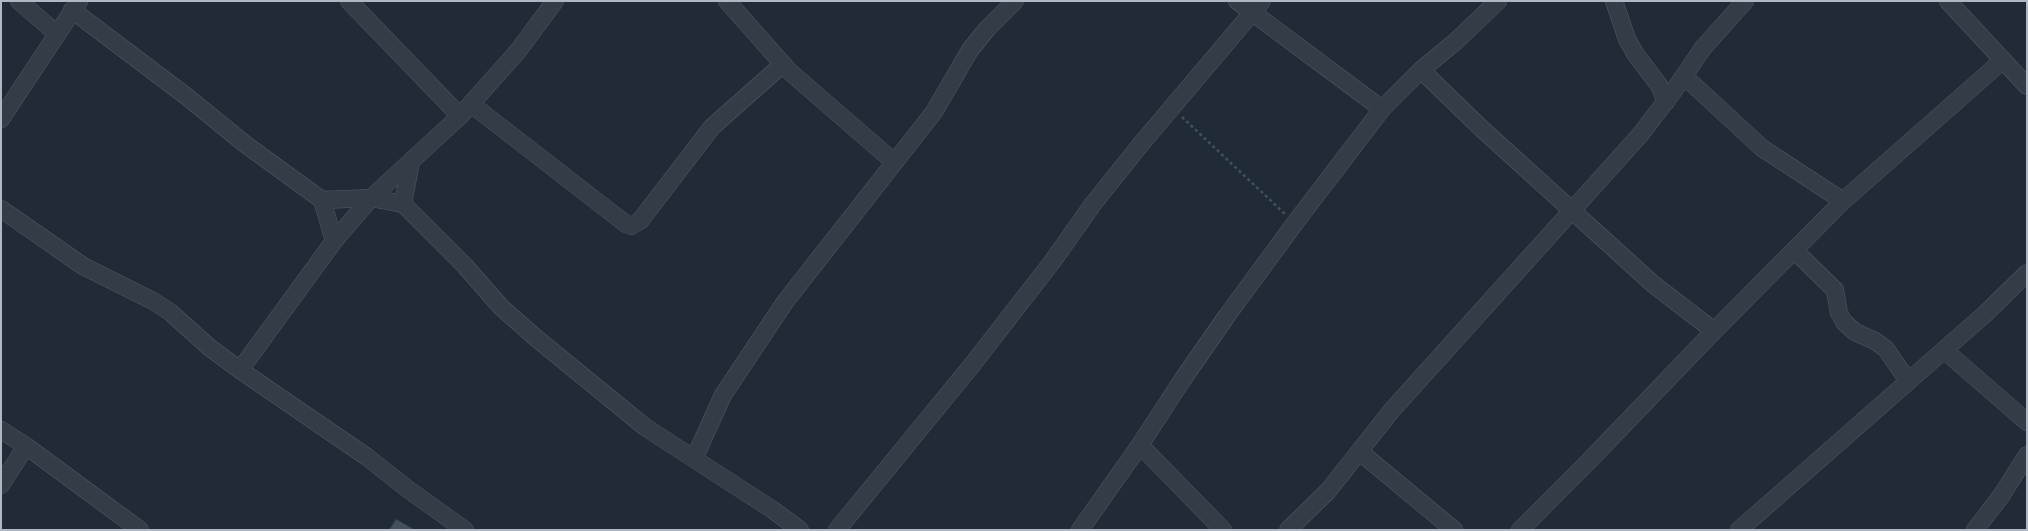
<!DOCTYPE html>
<html>
<head>
<meta charset="utf-8">
<style>
  body { margin:0 }
  #map { position:relative; width:2028px; height:531px; overflow:hidden; background:#212b37; font-family:"PT Sans",sans-serif }
  canvas { display:block }
  .frame { position:absolute; inset:0; border:2px solid #aeb7c4; pointer-events:none }
</style>
</head>
<body>
<div id="map">
<canvas width="2028" height="531"></canvas>
<div class="frame"></div>
</div>
<script>
const g = document.querySelector('canvas').getContext('2d');
g.lineJoin = 'round';
function fillPath(path, color) { g.fillStyle = color; g.fill(path, 'evenodd'); }
const toPath = rows => new Path2D(rows.map(r => 'M' + r).join(''));
function trace(path, color, width, dash) { g.strokeStyle = color; g.lineWidth = width; g.lineCap = dash ? 'butt' : 'round'; g.setLineDash(dash || []); g.stroke(path); }
const building = toPath([
  [396,519,415,530,389,530,396,519]
]);
fillPath(building, '#44505f');
trace(building, '#303842', 1);
const minor = toPath([
  [19,1,56,33],
  [349,1,460,116],
  [727,1,789,71,894,162],
  [1237,1,1382,109],
  [1614,1,1627,39,1636,55,1659,85,1666,102],
  [1948,1,2027,86],
  [72,10,186,96,245,144,322,200,334,241],
  [1421,70,1481,128,1653,284,1714,331],
  [1684,76,1762,148,1843,201],
  [471,104,626,224,631,226,640,221,712,127,783,64],
  [1,119,79,1],
  [322,200,371,198,403,204,465,266,501,307,536,338,645,427,773,510,800,530],
  [403,204,411,161],
  [1,209,83,266,153,301,170,312,209,347,240,370,367,457,409,490,465,530],
  [1794,250,1835,290,1839,313,1844,322,1855,332,1875,341,1886,349,1908,381],
  [1944,350,2027,422],
  [240,370,334,241,371,198,460,116,518,51,555,1],
  [1,430,26,446,140,530],
  [1140,445,1223,530],
  [1360,452,1454,530],
  [694,459,723,395,785,302,934,112,970,50,987,29,1015,1],
  [1,485,26,446],
  [837,530,972,365,1052,262,1093,204,1141,144,1262,1],
  [1080,530,1140,445,1183,379,1226,317,1295,223,1382,109,1421,70,1455,42,1498,1],
  [1288,530,1328,491,1392,410,1640,135,1675,89,1703,48,1745,1],
  [1520,530,1588,462,1714,331,1843,201,2002,61],
  [1739,530,1985,314,2027,273],
  [1975,530,2001,496,2027,455]
]);
trace(minor, '#515a65', 18);
trace(toPath([
  [1182,117,1285,214]
]), '#405356', 2.5, [3, 3]);
trace(minor, '#343c48', 17);
</script>
</body>
</html>
